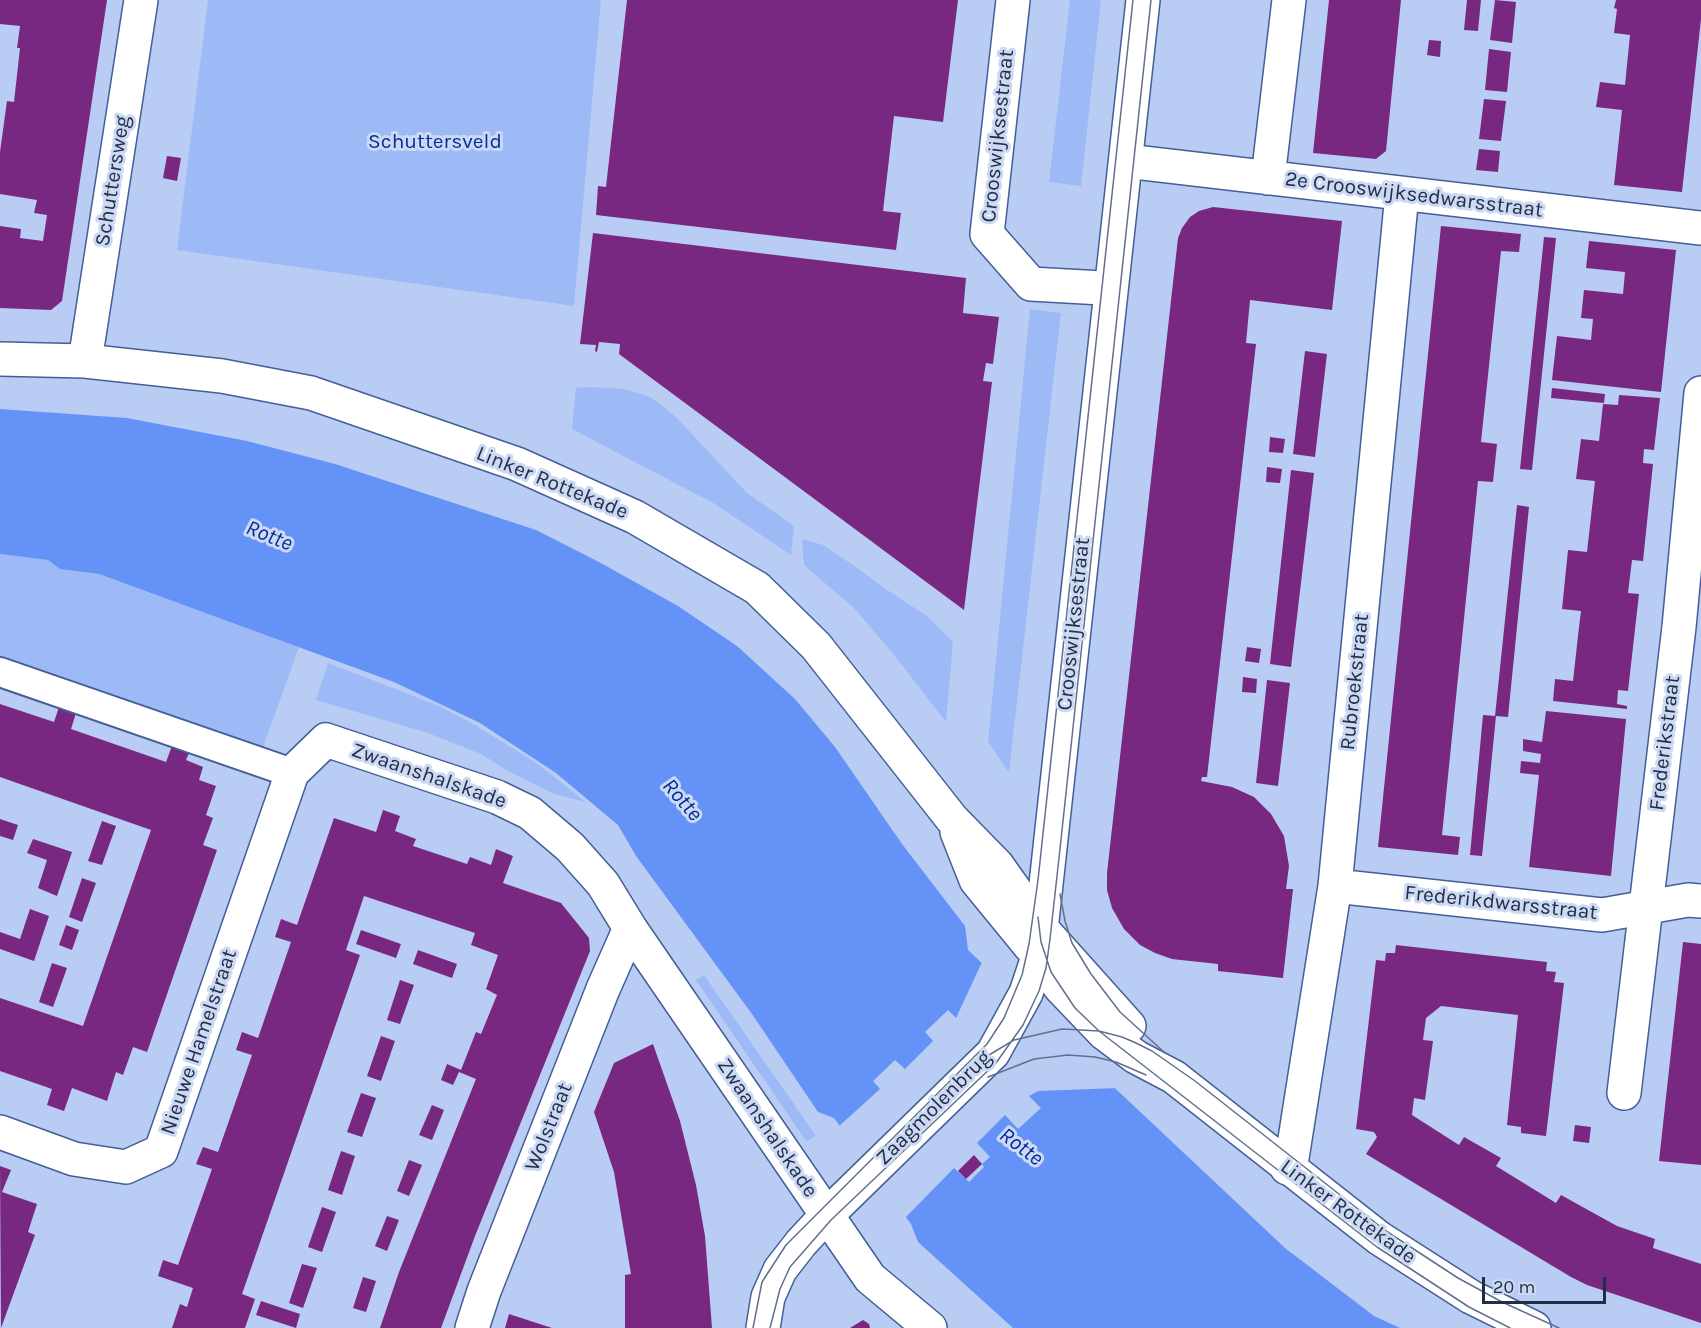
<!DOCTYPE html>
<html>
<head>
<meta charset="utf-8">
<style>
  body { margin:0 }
  #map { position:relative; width:1701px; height:1328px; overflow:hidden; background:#b9ccf3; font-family:Karla,sans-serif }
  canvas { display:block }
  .scale { position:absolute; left:1482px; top:1277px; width:124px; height:27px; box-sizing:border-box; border:3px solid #222e47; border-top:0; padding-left:8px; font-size:18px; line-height:21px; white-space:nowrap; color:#222e47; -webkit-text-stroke:4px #ccd9f3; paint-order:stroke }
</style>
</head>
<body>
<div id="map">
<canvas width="1701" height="1328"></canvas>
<div class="scale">20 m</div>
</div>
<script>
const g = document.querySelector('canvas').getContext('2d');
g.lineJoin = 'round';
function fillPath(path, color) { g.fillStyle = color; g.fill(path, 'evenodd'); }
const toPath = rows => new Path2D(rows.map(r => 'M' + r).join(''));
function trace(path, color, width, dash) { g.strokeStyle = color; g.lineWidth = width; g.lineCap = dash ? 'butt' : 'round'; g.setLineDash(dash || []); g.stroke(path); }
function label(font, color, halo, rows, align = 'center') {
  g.font = font + ' Karla,sans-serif'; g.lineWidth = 6; g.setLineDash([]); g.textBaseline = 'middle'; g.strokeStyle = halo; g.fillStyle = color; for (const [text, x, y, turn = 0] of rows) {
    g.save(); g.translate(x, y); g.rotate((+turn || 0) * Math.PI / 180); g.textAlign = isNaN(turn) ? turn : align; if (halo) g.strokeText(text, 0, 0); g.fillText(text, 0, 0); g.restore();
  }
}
fillPath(toPath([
  [208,0,601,0,574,306,177,250],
  [1070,0,1101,0,1081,186,1049,182],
  [1030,309,1061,313,1009,772,988,742],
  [589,387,624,389,638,393,652,398,676,417,747,493,794,526,791,555,715,504,572,429,576,388],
  [802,539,823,545,853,565,890,592,927,616,953,642,946,722,895,656,854,608,804,565],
  [0,554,48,560,60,569,99,574,299,647,262,750,0,658],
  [328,663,439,706,475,725,538,764,586,802,554,794,508,771,481,754,428,733,316,700],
  [704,975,816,1136,806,1141,696,980]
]), '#9dbaf6');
fillPath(toPath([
  [0,409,127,418,247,441,335,464,536,530,599,562,678,606,737,646,795,699,835,747,902,844,965,926,968,950,1285,1248,1374,1316,1400,1328,1013,1328,918,1242,911,1224,834,1118,818,1112,752,1014,636,856,618,825,556,773,480,723,394,682,99,574,60,569,48,560,0,554]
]), '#6492f6');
fillPath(toPath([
  [983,960,1118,1088,1038,1091,1029,1096,1041,1108,1018,1129,1005,1115,977,1143,990,1157,982,1164,984,1167,969,1182,954,1168,904,1219,837,1128,880,1089,873,1081,895,1060,905,1069,933,1041,925,1032,948,1010,956,1018]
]), '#b9ccf3');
fillPath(toPath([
  [0,0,107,0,62,301,51,310,0,308,0,226,21,229,20,238,43,241,47,215,34,213,37,200,0,194,0,152,7,101,14,102,20,48,17,48,20,26,0,24],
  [627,0,958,0,943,122,894,116,883,211,901,213,896,250,596,215,598,186,606,187],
  [1329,0,1401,0,1386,151,1376,159,1313,153],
  [1467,0,1481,0,1478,31,1464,30],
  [1495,0,1516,2,1512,43,1490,40],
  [1616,0,1701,0,1701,19,1682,192,1614,185,1622,110,1596,107,1600,82,1625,85,1630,35,1614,33,1617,9,1614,8],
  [1429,40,1441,41,1440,57,1427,55],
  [1489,49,1511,52,1507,92,1485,90],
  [1484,99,1506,101,1501,141,1479,139],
  [1479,149,1500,151,1498,172,1476,170],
  [167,156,181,158,177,181,163,178],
  [1213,207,1342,221,1332,310,1250,300,1246,343,1256,344,1207,777,1202,777,1201,781,1232,787,1254,797,1271,814,1284,836,1289,866,1286,889,1293,889,1283,978,1218,971,1218,964,1172,959,1155,953,1140,945,1124,929,1112,908,1107,890,1107,873,1178,238,1182,228,1190,217,1199,211],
  [1441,226,1521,234,1519,252,1501,251,1481,442,1497,444,1493,482,1478,481,1442,835,1460,837,1458,855,1378,847],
  [593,233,966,278,963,313,999,317,993,364,986,363,983,381,992,382,964,610,619,354,620,344,599,342,597,352,595,351,596,345,580,344],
  [1544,237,1556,238,1532,470,1520,469],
  [1589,241,1676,250,1661,392,1552,380,1557,336,1591,340,1593,319,1581,318,1584,290,1623,294,1625,272,1586,268],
  [1305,351,1327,354,1315,457,1293,454],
  [1552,388,1605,394,1604,403,1551,398],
  [1619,395,1660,398,1654,450,1644,449,1643,463,1653,464,1643,561,1632,560,1628,593,1639,594,1628,691,1618,690,1617,704,1627,706,1627,709,1553,701,1555,679,1573,681,1579,627,1581,611,1562,609,1568,550,1587,552,1595,481,1576,479,1581,439,1599,441,1603,404,1618,405],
  [1270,437,1285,439,1283,453,1269,452],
  [1267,467,1282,469,1280,483,1266,482],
  [1291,470,1314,473,1291,667,1270,664],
  [1517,505,1529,507,1508,717,1496,716,1482,856,1470,855,1483,715,1495,716],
  [1247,647,1261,649,1259,663,1245,661],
  [1243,677,1257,679,1256,693,1242,692],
  [1267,680,1290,683,1278,786,1256,783],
  [0,704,54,722,59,707,76,713,71,729,166,762,172,746,189,753,186,760,203,767,199,780,216,786,206,815,213,818,203,845,217,850,147,1052,133,1047,123,1075,116,1072,107,1101,72,1088,64,1111,47,1105,52,1089,0,1071,0,998,83,1026,151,830,0,777],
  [1546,711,1626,719,1611,876,1529,867,1539,775,1520,773,1521,761,1540,763,1541,754,1523,751,1523,739,1542,742],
  [383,810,400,816,395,831,416,839,413,846,467,864,470,857,491,865,496,849,513,856,503,883,561,903,589,938,590,951,475,1236,441,1328,380,1328,399,1272,476,1079,459,1072,453,1085,441,1080,447,1064,461,1070,476,1032,481,1034,497,995,486,989,498,955,471,945,475,933,364,896,346,950,360,955,242,1294,255,1299,245,1328,172,1328,180,1304,187,1307,193,1288,158,1276,163,1260,178,1265,212,1169,196,1164,203,1147,218,1152,252,1055,236,1050,242,1032,258,1038,291,942,275,937,281,919,297,925,334,818,376,832],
  [0,819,18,825,13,840,0,836],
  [102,821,116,826,102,865,88,861],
  [33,839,72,852,57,896,38,888,47,860,27,853],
  [82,878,96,883,82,922,69,917],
  [30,909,49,916,34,961,0,949,0,932,20,939],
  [66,925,79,930,72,950,59,945],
  [361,930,401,944,396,958,356,944],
  [1683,942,1701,944,1701,1165,1659,1161],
  [1396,945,1547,962,1546,971,1556,972,1554,982,1564,983,1546,1136,1521,1133,1521,1127,1507,1125,1518,1015,1441,1006,1426,1018,1423,1040,1433,1041,1425,1100,1414,1098,1412,1115,1459,1145,1464,1137,1501,1158,1496,1166,1556,1203,1561,1195,1617,1226,1655,1239,1653,1248,1701,1264,1701,1323,1587,1285,1571,1277,1366,1154,1377,1137,1374,1132,1356,1129,1376,960,1385,961,1386,953,1395,953],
  [418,950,457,964,452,978,413,964],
  [52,963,67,968,53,1007,39,1002],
  [400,980,414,985,400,1024,387,1020],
  [381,1036,395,1041,381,1081,367,1076],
  [653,1044,680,1121,696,1185,705,1236,712,1328,625,1328,625,1275,631,1274,614,1172,594,1112,614,1063],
  [361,1093,376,1098,362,1137,347,1132],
  [432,1105,444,1110,432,1140,419,1135],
  [1575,1125,1591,1127,1589,1143,1573,1141],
  [341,1151,355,1156,342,1195,328,1190],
  [974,1155,982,1164,966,1179,958,1171],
  [409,1160,422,1165,409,1196,397,1191],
  [0,1166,11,1170,2,1192,37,1204,28,1232,35,1235,1,1328],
  [322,1207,336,1212,322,1252,308,1247],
  [387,1216,399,1220,387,1251,375,1246],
  [302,1264,317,1268,303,1308,289,1303],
  [363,1277,376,1281,366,1312,353,1308],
  [261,1301,300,1314,296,1328,256,1315],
  [509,1314,552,1328,505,1328],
  [863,1320,869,1324,870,1328,850,1328]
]), '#782881');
const pedestrian = toPath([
  [0,672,292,773]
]);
const minor = toPath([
  [1013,0,987,234,1031,284,1102,288,1110,291],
  [1126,161,1701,228],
  [1268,178,1289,0],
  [0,359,85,361,222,376,311,393,517,464,635,517,757,588,816,646,952,819,997,865,1043,930],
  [85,361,141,0],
  [957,832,976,880,1030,946],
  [1335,886,1602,915,1688,900,1701,901],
  [1624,1093,1679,627,1701,393],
  [0,1132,74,1159,126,1167,161,1151,292,773,326,740,497,797,530,813,570,847,603,884,630,928,870,1278,930,1328],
  [1287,1168,1292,1158,1335,886,1402,194],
  [472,1328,484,1291,603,989,630,928]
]);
const tertiary = toPath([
  [1043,930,1129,1026],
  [1038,957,1060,987,1104,1033,1136,1057,1174,1077,1379,1238,1471,1297,1534,1328],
  [763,1328,768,1297,780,1270,801,1243,827,1215,993,1053,1026,993,1038,957,1143,0]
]);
trace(pedestrian, '#445e97', 32);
trace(minor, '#445e97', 36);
trace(tertiary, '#445e97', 36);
trace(pedestrian, '#fff', 28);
trace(minor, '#fff', 33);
trace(tertiary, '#fff', 33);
trace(toPath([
  [1060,894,1065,921,1072,943,1091,974,1120,1012,1164,1052],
  [1038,917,1041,942,1051,972,1075,1008,1099,1031,1377,1247,1469,1307,1510,1328],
  [974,1064,1014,1040,1062,1029,1099,1031,1122,1037,1136,1043,1152,1051,1195,1081,1386,1231,1458,1278,1502,1302,1559,1328],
  [988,1077,1034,1059,1068,1055,1095,1057,1116,1062,1146,1075],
  [753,1328,762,1282,786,1245,987,1044,1004,1018,1022,975,1029,944,1038,880,1133,0],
  [770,1328,780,1289,790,1267,831,1220,996,1063,1023,1025,1039,991,1046,968,1050,939,1060,849,1151,0]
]), '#61708e', 1.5);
label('21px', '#222e47', '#ccd9f3', [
  ["Crooswijksestraat",998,136,-84],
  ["Schuttersweg",113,181,-81],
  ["2e Crooswijksedwarsstraat",1414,195,7],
  ["Linker Rottekade",552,483,22],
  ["Crooswijksestraat",1074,624,-84],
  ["Rubroekstraat",1355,682,-84],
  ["Frederikstraat",1665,743,-83],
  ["Zwaanshalskade",429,776,19],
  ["Frederikdwarsstraat",1501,903,6],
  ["Nieuwe Hamelstraat",199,1042,-71],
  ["Zaagmolenbrug",934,1108,-45],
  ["Wolstraat",549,1127,-68],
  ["Zwaanshalskade",767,1128,56],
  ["Linker Rottekade",1348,1212,36]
]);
label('21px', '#062da0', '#ccd9f3', [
  ["Schuttersveld",435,142]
]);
label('italic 22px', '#04299c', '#ccd9f3', [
  ["Rotte",269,536,22],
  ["Rotte",682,800,49],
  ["Rotte",1021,1147,37]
]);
</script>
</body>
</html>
